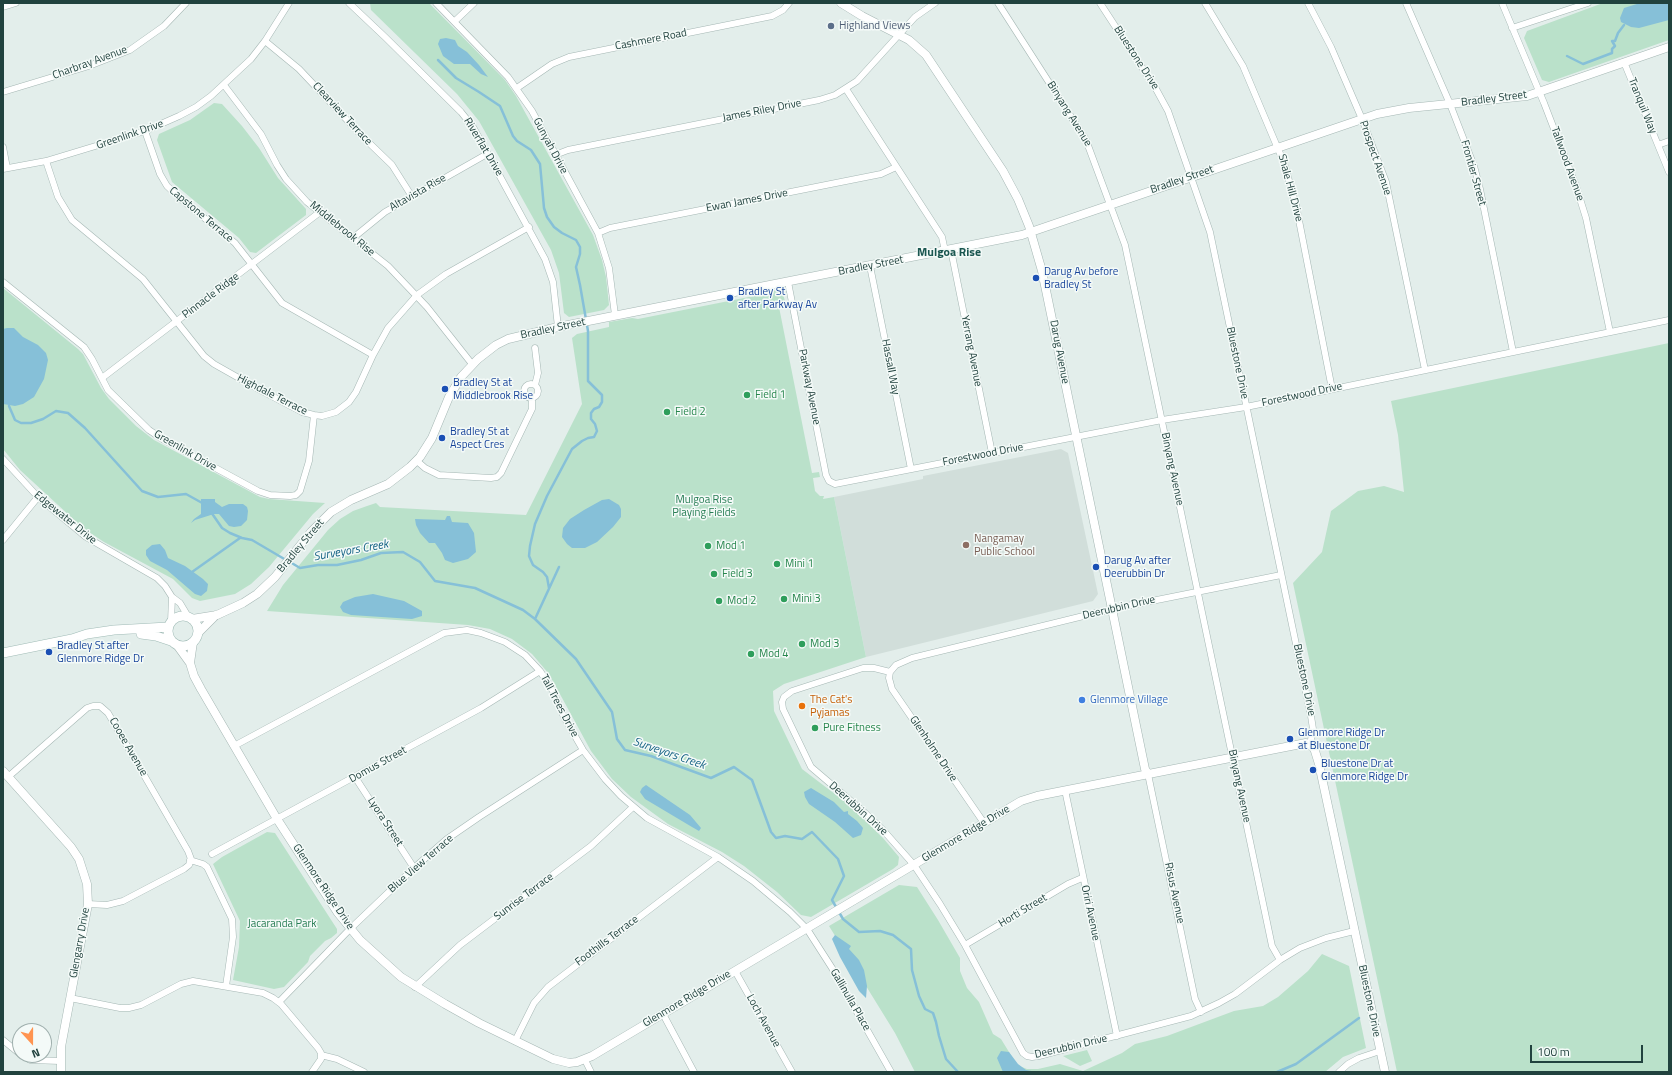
<!DOCTYPE html>
<html>
<head>
<meta charset="utf-8">
<style>
  body { margin:0 }
  #map { position:relative; width:1672px; height:1075px; overflow:hidden; background:#e3eeeb; font-family:"Titillium Web",sans-serif }
  canvas { display:block }
  .frame { position:absolute; inset:0; border:4px solid #21423e; pointer-events:none }
  .north { position:absolute; left:12px; top:1023px; width:40px; height:40px; box-sizing:border-box; background:#f4faf8; border:1px solid #a0b0ae; border-radius:50%; rotate:159deg; font-size:11px; font-weight:700; line-height:16px; text-align:center; color:#21423e }
  .north::after { content:''; display:block; margin:auto; width:14px; height:18px; background:#ff9451; clip-path:polygon(50% 0,100% 100%,50% 72%,0 100%) }
  .scale { position:absolute; left:1530px; top:1045px; width:113px; height:18px; box-sizing:border-box; border:2px solid #21423e; border-top:0; padding-left:5px; font-size:12px; line-height:14px; white-space:nowrap; color:#21423e; -webkit-text-stroke:3px #f4faf8; paint-order:stroke }
</style>
</head>
<body>
<div id="map">
<canvas width="1672" height="1075"></canvas>
<div class="frame"></div>
<div class="north">N</div>
<div class="scale">100 m</div>
</div>
<script>
const g = document.querySelector('canvas').getContext('2d');
g.lineJoin = 'round';
function fillPath(path, color) { g.fillStyle = color; g.fill(path, 'evenodd'); }
const toPath = rows => new Path2D(rows.map(r => 'M' + r).join(''));
function trace(path, color, width, dash) { g.strokeStyle = color; g.lineWidth = width; g.lineCap = dash ? 'butt' : 'round'; g.setLineDash(dash || []); g.stroke(path); }
function label(font, color, halo, rows, align = 'center') {
  g.font = font + ' "Titillium Web",sans-serif'; g.lineWidth = 3; g.setLineDash([]); g.textBaseline = 'middle'; g.strokeStyle = halo; g.fillStyle = color; for (const [text, x, y, turn = 0] of rows) {
    g.save(); g.translate(x, y); g.rotate((+turn || 0) * Math.PI / 180); g.textAlign = isNaN(turn) ? turn : align; if (halo) g.strokeText(text, 0, 0); g.fillText(text, 0, 0); g.restore();
  }
}
fillPath(toPath([
  [1061,449,1068,453,1098,594,1093,601,866,657,834,497,923,479,923,476]
]), '#d1deda');
fillPath(toPath([
  [370,3,429,3,505,80,516,96,593,235,602,260,606,277,609,305,604,310,569,317,564,313,559,273,551,250,479,121,457,94,371,10],
  [1603,3,1669,3,1669,40,1549,82,1542,80,1524,38,1527,31],
  [214,103,222,104,242,126,259,148,278,178,306,209,306,215,256,253,250,252,239,238,172,182,157,140,159,134,190,120],
  [3,288,78,349,83,354,101,388,109,399,136,426,154,440,260,497,269,499,325,503,313,514,269,567,251,584,235,594,200,601,192,598,173,579,104,542,83,528,20,470,3,449],
  [776,290,780,290,783,294,786,305,779,307,811,468,812,473,819,472,820,477,813,478,815,491,820,496,824,496,823,499,834,497,866,657,784,684,773,691,774,711,802,769,848,804,883,838,899,857,898,865,893,869,811,917,801,915,777,892,744,866,722,852,668,824,631,797,612,779,591,751,549,674,532,654,512,639,490,629,468,625,267,611,283,585,328,530,340,519,353,511,367,506,376,503,380,507,526,515,582,404,572,338,577,334,609,327,609,322,632,318,638,319,759,295],
  [1669,343,1669,1072,1397,1072,1293,583,1322,552,1331,511,1358,491,1384,486,1404,492,1398,435,1391,401],
  [267,832,275,833,337,929,337,933,331,938,325,941,310,956,308,962,284,987,274,989,233,980,239,947,240,921,213,864,222,857],
  [899,885,917,887,938,920,960,958,960,971,967,988,979,1002,993,1034,1001,1039,1017,1065,1027,1069,1038,1069,1060,1064,1083,1071,1122,1053,1135,1044,1167,1036,1234,1011,1263,1006,1278,997,1308,971,1322,954,1349,966,1366,1048,1343,1057,1325,1072,915,1072,895,1033,829,926],
  [1087,1050,1092,1061,1080,1066,1063,1056]
]), '#bae1ca');
fillPath(toPath([
  [1640,3,1669,3,1669,20,1639,28,1631,27,1621,22,1620,18,1624,8],
  [446,38,455,40,458,46,467,52,479,65,488,77,481,74,470,64,454,64,443,56,438,44,440,39],
  [7,328,14,328,23,337,38,345,46,353,48,360,44,379,34,397,23,404,15,406,3,404,3,329],
  [201,499,215,499,215,502,222,507,229,504,243,504,247,507,248,511,247,520,241,526,234,527,229,526,219,514,214,514,195,520,191,523,194,519,201,514],
  [609,499,619,505,621,509,621,517,613,527,597,542,585,548,572,548,567,544,562,537,563,528,570,519,584,510,602,500],
  [447,516,450,516,452,522,468,523,474,533,476,552,468,559,453,563,445,560,442,553,435,543,429,543,420,533,416,525,415,519,445,520],
  [160,544,165,550,168,558,185,566,203,579,208,584,207,591,201,596,195,594,167,570,150,561,146,555,146,550,152,545],
  [373,594,404,601,422,611,422,616,412,619,351,615,343,612,340,607,343,602,355,597],
  [646,785,690,815,701,828,699,831,692,827,645,799,640,792,642,788],
  [811,788,834,802,844,812,848,811,848,814,857,821,863,828,861,835,853,838,835,822,809,804,805,797,804,792],
  [835,935,851,946,849,949,859,960,864,970,867,986,866,998,859,991,840,957,832,939],
  [1001,1051,1009,1052,1018,1064,1026,1070,1037,1072,1003,1072,997,1058]
]), '#86c0d8');
trace(toPath([
  [1567,56,1583,64,1612,53,1612,49,1615,46,1612,41,1615,41,1618,33,1624,25],
  [438,60,456,78,479,92,500,106,513,136,517,141,531,150,540,164,544,208,547,217,554,227,562,233,576,240,580,247,580,254,576,267,580,285,588,331,588,381,602,395,602,402,599,407,594,409,591,413,591,419,595,424,597,431,594,437,588,438,582,441,572,449,547,496,535,524,530,546,529,556,533,565,543,572,547,577,549,588],
  [9,406,15,420,21,423,31,423,43,419,56,411,68,413,85,428,142,491,158,497,186,494,204,504],
  [211,512,222,528,230,533,242,538,252,540,286,560],
  [290,562,300,568,318,565,337,565,361,560,381,553,403,552,420,562,435,581,475,588,523,610,535,619,576,659,612,712,617,739,625,750,651,756,711,778,734,767,752,780,771,832,776,838,785,836,802,839,812,832,838,859,844,876,832,900,843,919,859,932,880,931,893,935,911,949,912,970,919,996,925,1009,933,1013,936,1022,939,1036,946,1059,958,1072],
  [192,572,240,538],
  [535,619,559,567],
  [1277,1072,1296,1064,1359,1018]
]), '#86c0d8', 2.5);
const minor = toPath([
  [349,3,385,37,461,112,473,127,545,259,553,282,558,327],
  [436,3,508,77,532,111,598,233,609,268,615,315],
  [998,3,1086,140,1125,245,1272,946,1280,960],
  [1100,3,1156,89,1168,111,1210,232,1311,716,1313,729,1310,745],
  [1205,3,1243,66,1284,163,1296,205,1332,389],
  [1308,3,1331,47,1362,119,1386,182,1425,370],
  [1406,3,1450,104,1474,166,1480,189,1513,352],
  [1502,3,1544,103,1576,186,1586,218,1610,332],
  [3,7,16,3],
  [455,21,474,3],
  [1512,28,1588,3],
  [265,41,299,69,364,138,392,165,411,195],
  [1624,62,1669,172],
  [224,85,261,134,277,165,286,179,307,202,388,266,427,307,472,364],
  [517,88,552,64,569,57,772,16,783,10,789,3],
  [846,89,942,237,945,251],
  [3,92,89,66,130,50,164,26,186,3],
  [145,131,160,174,167,186,181,199,235,243,282,303,373,355],
  [1658,145,1669,141],
  [3,147,7,168],
  [555,155,568,150,819,100,835,95,857,81,915,17,935,3],
  [46,161,58,197,72,220,143,279,204,356,214,364,260,390,302,412,314,415,322,416,336,412,349,402,356,392,373,355,388,328,417,295,446,274,529,227],
  [3,169,46,161,145,131,179,116,196,107,211,96,251,59,265,41,289,3],
  [598,233,610,228,881,174,896,167],
  [353,238,385,212,487,154],
  [951,250,992,453],
  [870,266,911,469],
  [3,282,84,347,92,359,108,390,149,430,164,440,258,491,270,495,290,496,296,495,300,491,309,461,314,415],
  [788,282,826,475,829,481,835,484,1162,420,1246,407,1669,320],
  [535,348,538,373,535,385],
  [102,378,320,212],
  '524 391a7 7 0 1 1 14 0a7 7 0 1 1-14 0Z',
  [3,459,38,497,86,537,157,578,165,586,172,597,180,603,189,618],
  [417,461,425,468,439,475,491,478,497,477,501,473,530,413,532,409,532,398],
  [3,540,38,497],
  [171,622,172,597],
  [890,672,874,668,863,668,792,691,784,697,782,702,783,709,811,767,865,813,883,830,914,865,940,904,965,945,1023,1053,1027,1056,1032,1057,1039,1056,1191,1016,1219,1003,1235,994,1280,960,1300,948,1326,938,1354,931],
  [234,746,444,633,467,630,481,633,505,642,525,655,540,671,553,691,564,717,583,750,605,779,621,796,647,818,718,857,753,881,790,912,807,929,832,968,891,1072],
  [1148,774,1195,999,1201,1012],
  [8,777,87,708,93,706,100,706,108,713,188,851,191,859,189,865,184,869,123,901,107,905,88,904],
  [355,777,414,868],
  [1065,790,1117,1036],
  [984,823,892,689,889,678,890,672,896,665,912,658,1112,609,1281,575],
  [212,854,481,708,540,671],
  [190,860,203,864,207,867,232,919,233,937,226,986],
  [965,945,1068,884,1082,878],
  [735,971,792,1072],
  [415,987,460,945,591,846,633,807],
  [70,998,120,1008,129,1008,141,1005,181,984,193,981,263,993,273,998,281,1004,318,1048,321,1053,321,1059,312,1072],
  [279,1002,350,929,414,868,447,839,479,817,583,750],
  [663,1014,694,1072],
  [3,1040,20,1054],
  [515,1041,534,1003,548,987,718,857],
  [21,1055,30,1060,60,1061],
  [321,1055,337,1059,364,1072],
  [585,1060,591,1072],
  [1339,1072,1348,1064,1359,1058,1380,1051]
]);
const tertiary = toPath([
  [841,3,862,16,909,40,926,55,1003,171,1018,199,1029,226,1042,271,1112,609,1145,769,1148,774],
  [192,619,217,615,243,603,257,594,275,577,311,532,331,512,351,500,388,484,410,467,420,457,432,438,449,397,461,377,478,359,496,345,508,339,558,327,1022,235,1377,114,1409,108,1527,96,1669,47],
  [198,633,216,615],
  [193,642,190,663,194,676,201,689,277,819,338,913,360,940,401,977,445,1004,479,1023,553,1059,569,1063,577,1062,592,1056,1021,801,1037,796,1306,743,1313,747,1315,751,1319,764,1385,1072],
  [177,645,190,663],
  [3,771,71,847,79,859,87,884,88,904,61,1047,61,1072]
]);
const secondary = toPath([
  '168 631a15 15 0 1 1 30 0a15 15 0 1 1-30 0Z',
  [141,634,156,636,171,641],
  [3,653,72,639,87,634,114,630,168,627]
]);
trace(minor, '#a5b7b4', 7);
trace(tertiary, '#a5b7b4', 9);
trace(secondary, '#a0bbb6', 10);
trace(minor, '#fff', 6);
trace(tertiary, '#fff', 8);
trace(secondary, '#fff', 9);
for (const [x, y, r, color] of [
  [831,26,4,"#5c6f8a"],
  [1036,278,4,"#1a4fb4"],
  [730,298,4,"#1a4fb4"],
  [445,389,4,"#1a4fb4"],
  [747,395,4,"#2e9e5b"],
  [667,412,4,"#2e9e5b"],
  [442,438,4,"#1a4fb4"],
  [966,545,4,"#8d6e63"],
  [708,546,4,"#2e9e5b"],
  [777,564,4,"#2e9e5b"],
  [1096,567,4,"#1a4fb4"],
  [714,574,4,"#2e9e5b"],
  [784,599,4,"#2e9e5b"],
  [719,601,4,"#2e9e5b"],
  [802,644,4,"#2e9e5b"],
  [49,652,4,"#1a4fb4"],
  [751,654,4,"#2e9e5b"],
  [1082,700,4,"#3f7fe0"],
  [802,706,4,"#e8710a"],
  [815,728,4,"#2e9e5b"],
  [1290,739,4,"#1a4fb4"],
  [1313,770,4,"#1a4fb4"]
]) { const dot = new Path2D(); dot.arc(x, y, r, 0, 2 * Math.PI); g.fillStyle = color; g.fill(dot); trace(dot, '#f4faf8', 1.5); }
label('11px', '#4e5e75', '#f4faf8', [
  ["Highland Views",839,26]
], 'left');
label('11px', '#21423e', '#f4faf8', [
  ["Cashmere Road",651,40,-11],
  ["Bluestone Drive",1136,58,57],
  ["Charbray Avenue",90,63,-20],
  ["Bradley Street",1494,99,-7],
  ["Tranquil Way",1642,106,68],
  ["James Riley Drive",762,111,-11],
  ["Clearview Terrace",342,114,47],
  ["Binyang Avenue",1069,114,58],
  ["Greenlink Drive",130,135,-19],
  ["Gunyah Drive",550,146,62],
  ["Riverflat Drive",483,147,59],
  ["Prospect Avenue",1375,158,71],
  ["Tallwood Avenue",1567,164,70],
  ["Frontier Street",1473,173,74],
  ["Bradley Street",1182,180,-19],
  ["Shale Hill Drive",1290,188,75],
  ["Altavista Rise",418,193,-30],
  ["Ewan James Drive",747,201,-11],
  ["Capstone Terrace",201,215,40],
  ["Middlebrook Rise",342,229,39],
  ["Bradley Street",871,266,-11],
  ["Pinnacle Ridge",211,296,-37],
  ["Bradley Street",553,329,-12],
  ["Yerrang Avenue",971,351,79],
  ["Darug Avenue",1059,352,79],
  ["Bluestone Drive",1237,363,78],
  ["Hassall Way",890,367,79],
  ["Parkway Avenue",809,387,79],
  ["Highdale Terrace",272,395,27],
  ["Forestwood Drive",1302,395,-12],
  ["Greenlink Drive",185,451,30],
  ["Forestwood Drive",983,455,-11],
  ["Binyang Avenue",1172,469,78],
  ["Edgewater Drive",65,518,39],
  ["Bradley Street",301,546,-50],
  ["Deerubbin Drive",1119,608,-13],
  ["Bluestone Drive",1304,680,78],
  ["Tall Trees Drive",559,706,62],
  ["Cooee Avenue",128,747,60],
  ["Glenholme Drive",933,749,56],
  ["Domus Street",378,765,-29],
  ["Binyang Avenue",1239,786,78],
  ["Deerubbin Drive",858,809,42],
  ["Lyora Street",385,822,57],
  ["Glenmore Ridge Drive",966,834,-31],
  ["Blue View Terrace",421,864,-41],
  ["Glenmore Ridge Drive",323,887,56],
  ["Risus Avenue",1174,893,78],
  ["Sunrise Terrace",524,897,-37],
  ["Horti Street",1023,911,-31],
  ["Oriri Avenue",1090,913,78],
  ["Foothills Terrace",607,941,-37],
  ["Glengarry Drive",80,943,-80],
  ["Glenmore Ridge Drive",687,999,-31],
  ["Gallinulla Place",850,1000,60],
  ["Bluestone Drive",1369,1001,78],
  ["Loch Avenue",763,1021,61],
  ["Deerubbin Drive",1071,1047,-13]
]);
label('11px', '#164399', '#f4faf8', [
  ["Darug Av before",1044,272],
  ["Bradley St",1044,285],
  ["Bradley St",738,292],
  ["after Parkway Av",738,305],
  ["Bradley St at",453,383],
  ["Middlebrook Rise",453,396],
  ["Bradley St at",450,432],
  ["Aspect Cres",450,445],
  ["Darug Av after",1104,561],
  ["Deerubbin Dr",1104,574],
  ["Bradley St after",57,646],
  ["Glenmore Ridge Dr",57,659],
  ["Glenmore Ridge Dr",1298,733],
  ["at Bluestone Dr",1298,746],
  ["Bluestone Dr at",1321,764],
  ["Glenmore Ridge Dr",1321,777]
], 'left');
label('11px', '#27864d', '#f4faf8', [
  ["Field 1",755,395],
  ["Field 2",675,412],
  ["Mod 1",716,546],
  ["Mini 1",785,564],
  ["Field 3",722,574],
  ["Mini 3",792,599],
  ["Mod 2",727,601],
  ["Mod 3",810,644],
  ["Mod 4",759,654],
  ["Pure Fitness",823,728]
], 'left');
label('11px', '#277d54', '#f4faf8', [
  ["Mulgoa Rise",704,500],
  ["Playing Fields",704,513],
  ["Jacaranda Park",282,924]
]);
label('11px', '#785e54', '#f4faf8', [
  ["Nangamay",974,539],
  ["Public School",974,552]
], 'left');
label('11px', '#c56008', '#f4faf8', [
  ["The Cat's",810,700],
  ["Pyjamas",810,713]
], 'left');
label('11px', '#366cbe', '#f4faf8', [
  ["Glenmore Village",1090,700]
], 'left');
label('bold 12px', '#1a5650', '#f4faf8', [
  ["Mulgoa Rise",949,253]
]);
label('italic 12px', '#146284', '#f4faf8', [
  ["Surveyors Creek",351,551,-10],
  ["Surveyors Creek",669,754,19]
]);
</script>
</body>
</html>
